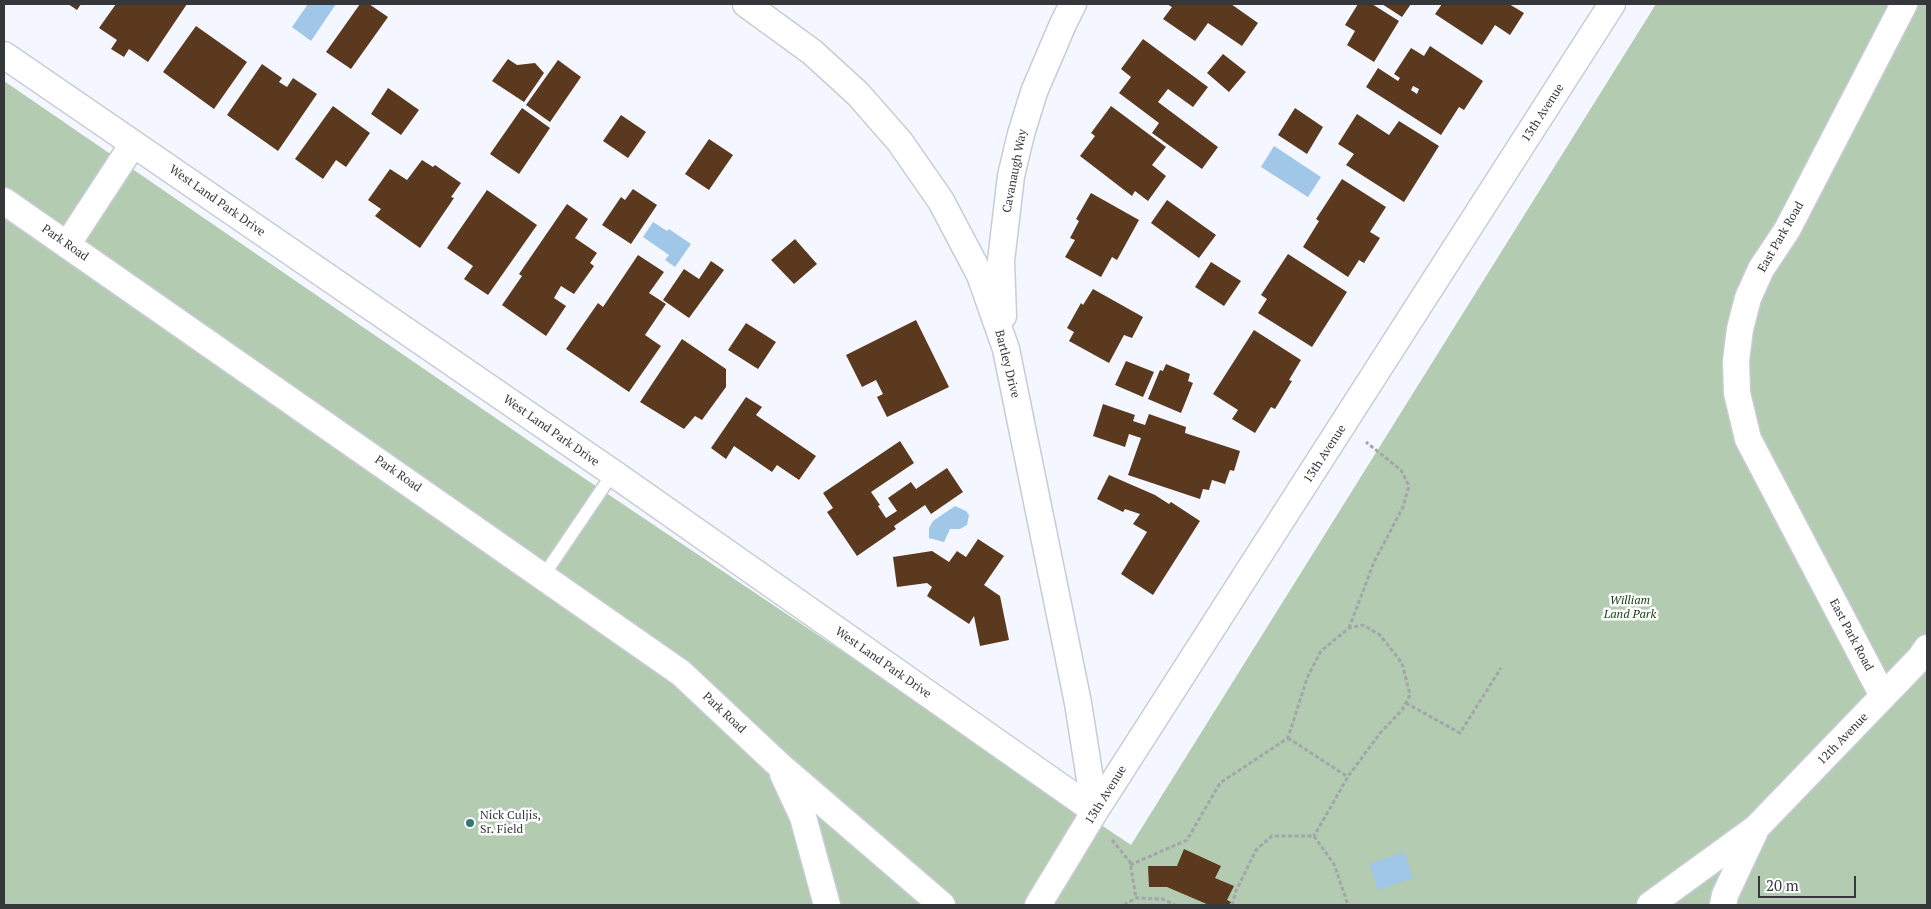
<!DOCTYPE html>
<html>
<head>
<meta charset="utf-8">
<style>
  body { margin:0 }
  #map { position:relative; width:1931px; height:909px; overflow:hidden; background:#f4f7ff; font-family:"PT Serif",serif }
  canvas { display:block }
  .frame { position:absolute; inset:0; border:5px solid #36373b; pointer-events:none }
  .scale { position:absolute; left:1758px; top:876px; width:98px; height:22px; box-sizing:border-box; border:2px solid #36373b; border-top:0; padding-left:6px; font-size:15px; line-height:18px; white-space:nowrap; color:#36373b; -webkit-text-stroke:4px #fff; paint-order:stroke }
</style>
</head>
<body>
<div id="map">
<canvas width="1931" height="909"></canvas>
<div class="frame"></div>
<div class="scale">20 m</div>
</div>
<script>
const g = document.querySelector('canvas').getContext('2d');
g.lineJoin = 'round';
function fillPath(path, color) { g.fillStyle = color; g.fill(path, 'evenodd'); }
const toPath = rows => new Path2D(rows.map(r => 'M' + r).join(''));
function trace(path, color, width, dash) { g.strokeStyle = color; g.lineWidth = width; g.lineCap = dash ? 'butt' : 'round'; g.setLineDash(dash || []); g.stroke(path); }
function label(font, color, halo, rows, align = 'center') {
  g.font = font + ' "PT Serif",serif'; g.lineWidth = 5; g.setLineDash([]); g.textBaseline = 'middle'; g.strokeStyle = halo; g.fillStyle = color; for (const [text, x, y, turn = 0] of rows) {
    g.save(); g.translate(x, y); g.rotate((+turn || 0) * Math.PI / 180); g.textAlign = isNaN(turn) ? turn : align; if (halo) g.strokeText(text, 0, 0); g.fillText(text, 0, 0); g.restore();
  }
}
fillPath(toPath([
  [1656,4,1927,4,1927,905,4,905,4,81,551,456,1131,845]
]), '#b3cbb0');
fillPath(toPath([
  [308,4,336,4,311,41,292,27],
  [1274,146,1321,177,1308,197,1261,167],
  [653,222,667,231,669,229,691,244,675,267,665,260,669,255,643,237],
  [955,506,966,511,969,515,967,525,960,529,950,529,944,542,929,538,929,528,933,521],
  [1404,852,1413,878,1378,890,1369,864]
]), '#a0c7e7');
fillPath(toPath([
  [68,4,81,4,77,10],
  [116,4,187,4,148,62,129,49,124,57,111,49,117,40,99,28],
  [360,4,369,4,388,17,351,69,326,52],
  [1167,4,1231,4,1258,23,1242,46,1208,23,1195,41,1163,19,1172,7],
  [1358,4,1372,4,1399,21,1374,62,1347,45,1355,31,1345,25],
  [1382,4,1411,4,1402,17],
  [1442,4,1509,4,1524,13,1510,35,1495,25,1482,45,1435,14],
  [196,26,247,62,214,109,163,72],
  [1143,39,1208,87,1193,107,1168,89,1158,102,1218,147,1202,169,1152,133,1159,123,1119,93,1131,77,1121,69],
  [1430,46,1483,81,1464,110,1459,107,1441,135,1366,87,1378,68,1398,81,1400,78,1394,74,1411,48,1424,56],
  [1413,86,1419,89,1417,94,1411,90],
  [1223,54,1246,72,1229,92,1207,73],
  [508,59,517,65,535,63,544,73,524,102,492,81],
  [558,60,581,77,550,122,526,105],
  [262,64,282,78,279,82,287,87,293,78,317,94,278,151,227,115],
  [388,88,419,110,401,135,371,114],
  [333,106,370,133,346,167,336,160,323,179,295,159],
  [1111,106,1166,147,1152,165,1166,176,1148,201,1135,191,1132,196,1080,156,1095,136,1091,133],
  [522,108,550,128,519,174,490,154],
  [1295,108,1323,127,1307,154,1278,135],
  [1357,114,1389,135,1399,121,1439,146,1404,202,1346,165,1354,154,1338,144],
  [621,115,646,132,628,158,603,141],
  [709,139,733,155,709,190,685,174],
  [422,160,433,167,435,165,461,183,451,197,454,198,420,248,375,216,381,209,368,200,390,169,407,180],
  [1342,179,1386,207,1370,232,1380,238,1364,263,1359,260,1348,277,1303,247,1319,221,1316,219],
  [633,189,657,205,631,244,602,225,621,197,625,200],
  [487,190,537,225,488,295,464,279,473,266,447,248],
  [1091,193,1139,220,1117,260,1112,257,1101,277,1065,257,1075,240,1070,238,1079,221,1076,219],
  [1167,200,1216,235,1199,258,1151,223],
  [567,204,588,219,575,238,597,253,590,263,594,266,574,294,561,286,554,298,566,306,546,336,502,305,522,276,519,274],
  [795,239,817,264,794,284,771,260],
  [1288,254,1347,292,1312,347,1258,313,1267,299,1261,295],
  [638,255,664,272,649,293,666,304,645,335,661,346,629,392,566,349,598,303,603,307],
  [711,261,724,270,689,318,663,300,684,269,699,279],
  [1211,262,1241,281,1224,306,1195,287],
  [1093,289,1143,317,1132,338,1124,335,1109,363,1069,341,1074,332,1067,328,1081,303,1083,305],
  [916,320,949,387,887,417,877,397,883,394,876,380,862,387,846,355],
  [746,323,776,342,758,369,728,350],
  [1254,330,1301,360,1289,380,1292,381,1275,409,1271,407,1255,433,1232,419,1238,410,1213,394],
  [682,339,726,369,726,387,702,420,695,416,684,429,640,402],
  [1126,361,1154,372,1143,397,1115,385],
  [1166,364,1190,374,1188,381,1193,383,1181,413,1148,399,1160,370,1163,371],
  [746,397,762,407,756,415,816,456,799,480,777,465,772,472,734,446,726,459,711,448],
  [1103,404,1135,415,1133,421,1145,425,1149,414,1186,427,1185,433,1240,451,1234,471,1230,470,1225,484,1212,480,1209,490,1203,489,1200,499,1128,475,1141,438,1129,434,1125,447,1093,436],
  [900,441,914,463,871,492,880,505,878,506,886,518,897,511,888,498,911,482,916,489,947,468,963,492,931,514,925,505,894,526,896,529,857,556,827,512,833,508,823,493],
  [1109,475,1155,495,1169,504,1171,502,1200,521,1153,595,1121,574,1147,532,1133,524,1140,514,1125,509,1123,512,1097,499],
  [978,539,1004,556,984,585,1000,596,1009,640,980,646,974,616,969,624,927,596,932,587,927,583,897,587,893,557,932,551,949,562,957,551,966,557],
  [1184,849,1221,866,1215,878,1234,886,1227,900,1231,902,1229,905,1209,905,1167,887,1149,887,1148,866,1177,866]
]), '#5a391e');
const lane = toPath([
  [544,575,613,473]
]);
const street = toPath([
  [746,4,812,52,858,94,900,142,941,201,980,275,1006,349,1078,703,1095,811],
  [4,55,613,473,1095,811],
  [4,201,681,673,778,764,942,905],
  [67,245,133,144],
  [1003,316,1001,261,1011,176,1021,134,1034,92,1063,24,1073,4],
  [1883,696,1748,439,1737,393,1736,361,1740,329,1748,298,1761,269,1787,230,1904,4],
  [783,774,803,817,827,905],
  [1038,905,1095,811,1612,4],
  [1650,905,1756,828,1920,658,1927,648],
  [1723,905,1725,895,1755,831]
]);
trace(lane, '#c8ccd6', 15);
trace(street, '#c8ccd6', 29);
trace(toPath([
  [1349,628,1374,562,1403,507,1409,486,1401,470,1366,442],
  [1406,703,1460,733,1501,668],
  [1288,738,1348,777],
  [1112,840,1130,862,1136,898],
  [1130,865,1187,840,1220,783,1288,738,1307,678,1321,651,1349,628,1363,625,1380,635,1402,663,1410,695,1402,710,1381,732,1349,775,1314,836],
  [1124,905,1136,898,1163,899,1175,905],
  [1232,905,1236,891,1256,850,1272,836,1314,836,1334,864,1348,905]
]), '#a3a5ac', 3, [4, 2.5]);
trace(lane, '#fff', 12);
trace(street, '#fff', 26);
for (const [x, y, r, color] of [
  [470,823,5,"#2f7875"]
]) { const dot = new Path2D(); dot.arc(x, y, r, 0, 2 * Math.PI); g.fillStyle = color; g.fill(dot); trace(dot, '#fff', 2); }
label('12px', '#36373b', '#fff', [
  ["13th Avenue",1543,113,-57],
  ["Cavanaugh Way",1015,171,-79],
  ["West Land Park Drive",217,201,35],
  ["East Park Road",1781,237,-60],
  ["Park Road",65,243,35],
  ["Bartley Drive",1007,364,76],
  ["West Land Park Drive",551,431,35],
  ["13th Avenue",1325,454,-57],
  ["Park Road",398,474,35],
  ["East Park Road",1851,635,62],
  ["West Land Park Drive",883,663,35],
  ["Park Road",724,713,43],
  ["12th Avenue",1843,739,-46],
  ["13th Avenue",1106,795,-58]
]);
label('italic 12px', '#134211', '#fff', [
  ["William",1630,601],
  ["Land Park",1630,615]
]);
label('12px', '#36373b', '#fff', [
  ["Nick Culjis,",480,816],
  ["Sr. Field",480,830]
], 'left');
</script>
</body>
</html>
